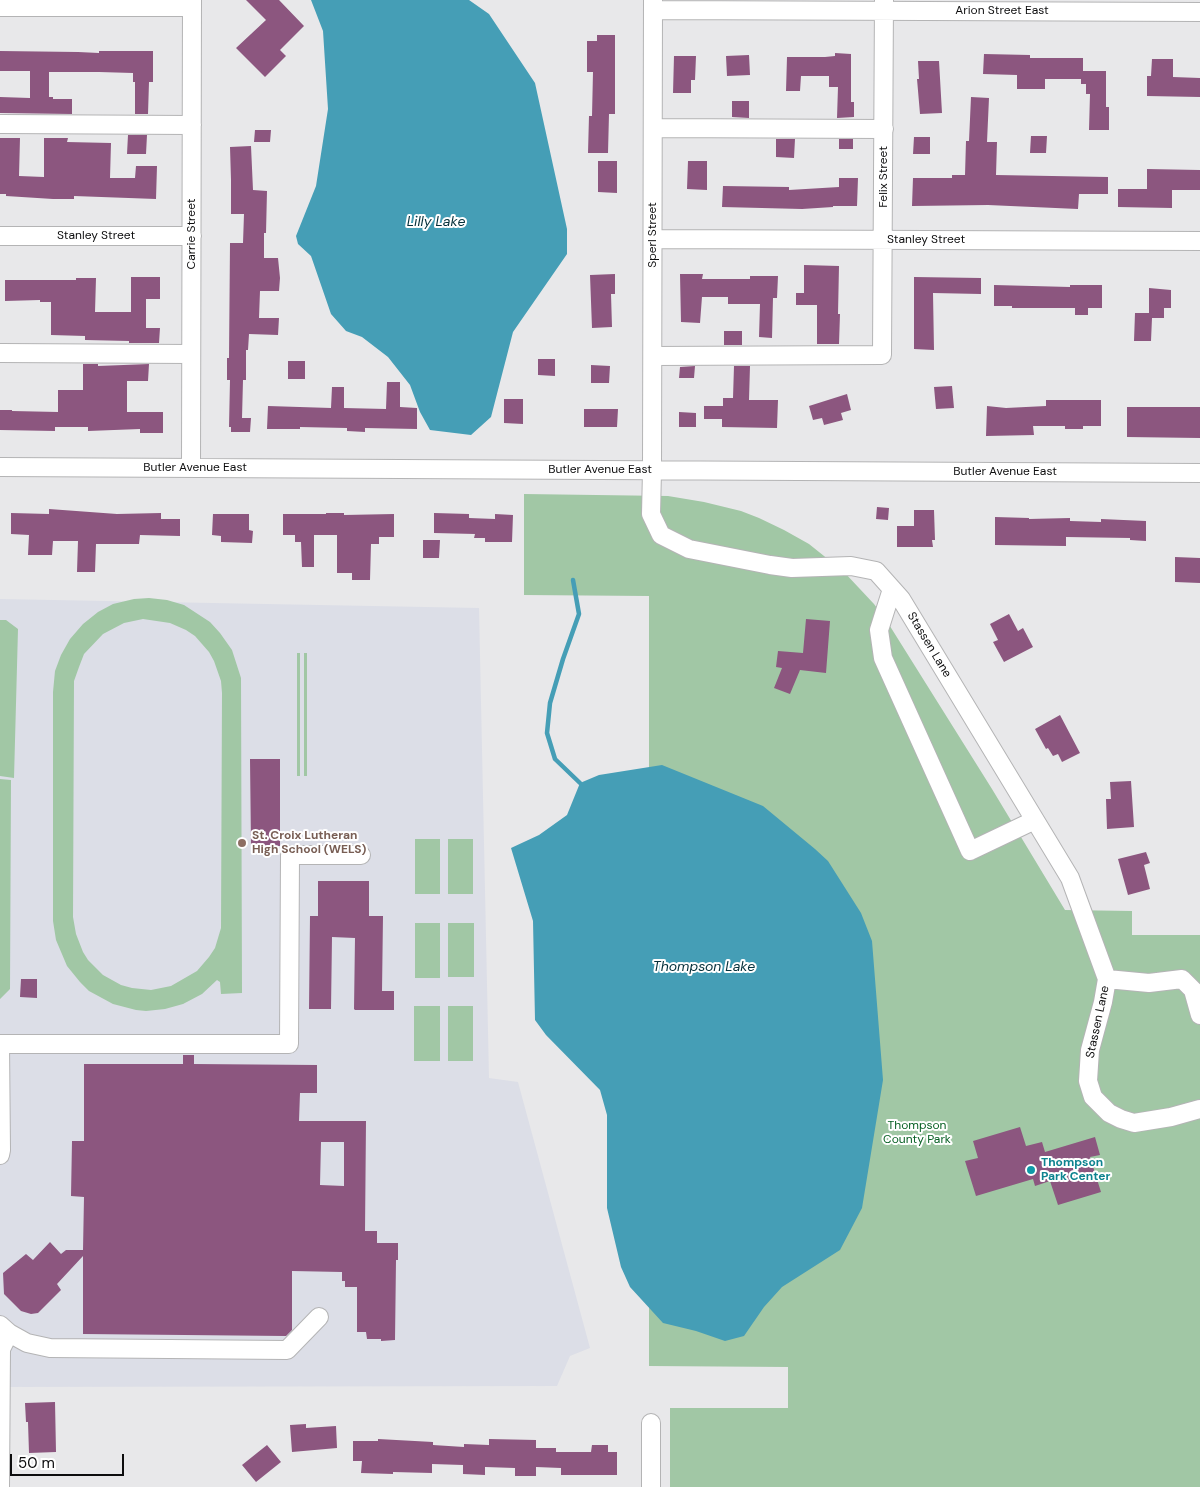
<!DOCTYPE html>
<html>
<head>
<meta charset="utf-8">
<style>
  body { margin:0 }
  #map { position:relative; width:1200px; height:1487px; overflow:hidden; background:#e8e8ea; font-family:"DM Sans",sans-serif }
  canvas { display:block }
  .scale { position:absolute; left:10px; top:1454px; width:114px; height:22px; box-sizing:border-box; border:2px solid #0d0d0e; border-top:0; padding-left:6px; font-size:15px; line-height:18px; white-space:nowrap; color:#0d0d0e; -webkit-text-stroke:4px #fff; paint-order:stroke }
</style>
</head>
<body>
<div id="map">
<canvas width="1200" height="1487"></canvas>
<div class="scale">50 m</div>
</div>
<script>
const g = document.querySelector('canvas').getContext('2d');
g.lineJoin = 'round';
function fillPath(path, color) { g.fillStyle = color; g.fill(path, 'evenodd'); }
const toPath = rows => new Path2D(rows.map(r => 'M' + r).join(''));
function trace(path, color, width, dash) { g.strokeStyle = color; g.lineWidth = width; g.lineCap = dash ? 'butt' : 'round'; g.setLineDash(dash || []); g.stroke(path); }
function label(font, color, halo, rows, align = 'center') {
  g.font = font + ' "DM Sans",sans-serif'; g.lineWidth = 4; g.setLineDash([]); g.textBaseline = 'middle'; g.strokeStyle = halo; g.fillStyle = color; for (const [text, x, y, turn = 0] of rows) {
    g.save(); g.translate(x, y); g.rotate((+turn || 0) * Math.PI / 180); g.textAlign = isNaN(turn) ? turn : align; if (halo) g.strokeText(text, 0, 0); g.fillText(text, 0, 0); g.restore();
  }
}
fillPath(toPath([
  [0,599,479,608,489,1078,518,1082,590,1348,570,1356,557,1386,0,1387]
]), '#dcdee7');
fillPath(toPath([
  [524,494,668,496,704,502,741,511,759,518,784,530,809,544,844,572,874,604,888,623,992,789,1065,910,1132,911,1132,935,1200,935,1200,1487,670,1487,670,1408,788,1408,788,1367,649,1366,649,596,524,595],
  [149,598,167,600,184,605,210,622,220,633,232,650,241,678,242,993,221,994,220,982,217,980,202,994,183,1004,165,1009,146,1011,136,1010,113,1004,89,991,80,982,67,966,56,940,53,921,53,692,55,671,61,655,70,639,83,624,98,612,113,604,134,599],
  [143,619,170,623,186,630,195,636,209,652,214,661,221,681,222,693,221,928,215,948,209,957,197,971,171,986,151,990,132,988,121,985,103,975,88,960,83,952,76,934,73,917,74,681,79,667,84,654,103,634,124,623],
  [0,620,6,620,18,629,14,778,0,776],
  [297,653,300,653,300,776,297,776],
  [304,653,307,653,307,776,304,776],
  [0,779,11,780,10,989,0,999],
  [415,839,440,839,440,894,415,894],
  [448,839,473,839,473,894,448,894],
  [415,923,440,923,440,978,415,978],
  [448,923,474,923,474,977,448,977],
  [414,1006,440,1006,440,1061,414,1061],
  [448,1006,473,1006,473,1061,448,1061]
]), '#a1c7a5');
fillPath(toPath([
  [311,0,469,0,489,14,535,83,567,229,567,254,513,332,491,417,471,435,430,430,420,412,410,385,388,357,362,337,346,331,331,314,311,256,298,244,296,236,316,186,328,109,323,31],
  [662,765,763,806,815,849,828,861,861,913,872,941,883,1080,862,1208,840,1250,782,1287,764,1307,744,1336,725,1341,696,1331,663,1323,630,1287,621,1267,607,1208,607,1115,600,1090,546,1035,535,1020,533,921,511,848,539,835,567,815,580,783,599,775]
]), '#459eb6');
trace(toPath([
  [573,580,579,614,563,659,550,703,547,733,555,759,580,783]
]), '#459eb6', 4.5);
fillPath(toPath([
  [246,0,279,0,304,26,280,50,286,56,265,77,236,48,266,20],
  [597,35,615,35,615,114,609,114,608,153,588,153,589,116,592,116,593,72,587,72,587,41,597,41],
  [0,51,78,52,99,53,99,51,153,51,153,82,149,82,148,114,135,114,135,82,133,82,133,73,99,72,49,72,49,97,53,97,53,99,72,99,72,114,0,113,0,97,30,98,30,71,0,71],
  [835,53,851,54,851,102,854,102,854,117,837,118,838,87,829,87,829,76,801,76,800,91,786,91,787,57,825,57,835,56],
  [984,54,1030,55,1030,58,1083,58,1083,71,1106,71,1106,107,1109,107,1109,130,1089,130,1090,94,1086,94,1086,84,1081,84,1081,79,1045,79,1045,89,1017,89,1017,75,983,74],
  [749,55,750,75,727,76,726,56],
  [674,56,696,56,695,80,691,80,691,93,673,93],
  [1152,59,1173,59,1173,77,1200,78,1200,97,1147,96,1147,76,1151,76],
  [918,61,939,61,942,113,920,114,917,79,919,79],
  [971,97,989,98,987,142,997,142,996,175,1108,177,1108,194,1079,194,1078,209,988,205,912,206,913,178,952,178,952,175,965,175,966,141,969,141],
  [732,101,749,101,749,118,732,117],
  [255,130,271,130,270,142,254,142],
  [128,135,147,135,146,154,127,154],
  [1031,136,1047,136,1046,153,1030,153],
  [914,137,930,137,930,154,913,154],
  [0,138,20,138,19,176,44,177,44,138,68,138,67,142,111,143,110,178,135,178,136,166,157,166,156,199,74,196,74,199,53,199,6,196,6,194,0,194],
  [776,139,795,139,794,158,776,157],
  [839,139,853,139,853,149,839,149],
  [251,146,253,190,267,191,266,233,264,233,264,258,278,258,280,278,279,291,260,291,259,318,279,318,278,335,249,334,248,350,246,350,246,380,243,380,242,418,251,418,250,432,231,432,231,427,229,427,230,380,227,380,227,358,229,358,230,243,243,243,244,214,231,214,231,180,230,147],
  [598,161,617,161,617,193,598,192],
  [688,161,707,161,707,190,687,189],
  [1147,169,1200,170,1200,190,1172,190,1172,208,1118,207,1118,189,1147,189],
  [839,178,858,178,857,206,833,206,833,207,802,209,722,207,723,186,789,187,789,190,839,187],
  [804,265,839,266,838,314,840,314,839,344,817,344,817,305,796,305,796,293,804,293],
  [615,274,615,294,611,294,612,327,592,328,590,275],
  [680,274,703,274,702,279,750,279,750,276,778,276,777,298,773,298,772,338,759,337,760,304,728,304,728,297,702,297,700,323,681,322],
  [131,277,160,277,160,299,146,299,146,328,160,328,159,343,129,343,129,341,85,340,85,336,51,335,51,302,40,302,40,300,5,301,5,280,76,280,76,278,96,278,95,312,131,312],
  [914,277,981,278,981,294,933,293,934,350,914,349],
  [994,285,1070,287,1070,285,1102,285,1102,308,1088,308,1088,315,1075,315,1075,308,1012,308,1012,306,994,306],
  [1149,288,1171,290,1171,308,1164,308,1164,318,1152,318,1151,341,1134,341,1135,313,1149,313],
  [724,331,742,331,742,345,724,345],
  [538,359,555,359,555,376,538,375],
  [288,361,305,361,305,379,288,379],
  [83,364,98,364,98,366,149,364,148,381,127,381,127,412,163,412,163,433,140,433,140,429,88,431,88,427,55,427,55,431,0,430,0,410,12,410,12,411,58,412,58,390,83,390],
  [591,365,610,366,609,383,591,383],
  [695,366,694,378,679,378,680,367],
  [734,366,750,366,749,400,778,400,777,428,722,427,722,419,704,419,704,406,723,406,723,398,733,398],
  [387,382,400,382,400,407,417,408,417,429,365,428,365,432,347,431,347,428,300,427,300,429,267,429,268,406,331,408,332,387,344,387,344,408,386,409],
  [952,386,954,408,936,409,934,387],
  [847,394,851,410,841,413,843,420,824,425,822,418,813,420,809,406],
  [504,399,523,399,523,424,504,423],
  [1046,400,1101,400,1101,426,1083,426,1083,429,1065,429,1065,426,1033,426,1034,435,986,436,987,406,1006,408,1046,406],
  [1127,407,1200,407,1200,438,1127,437],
  [584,409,618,409,617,427,584,427],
  [679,412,696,413,696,427,679,427],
  [877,507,889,508,888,520,876,519],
  [49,509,117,514,161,513,161,519,180,519,180,536,140,535,139,544,96,544,95,572,77,572,78,541,53,541,52,555,28,555,29,535,11,534,11,513,49,514],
  [914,510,934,510,935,540,932,540,933,547,897,547,897,526,914,526],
  [326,513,344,513,344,515,394,514,394,537,379,537,379,544,371,544,370,580,352,580,352,573,337,573,337,535,314,535,314,567,302,567,301,542,295,542,295,535,283,535,283,514,326,514],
  [434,513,469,514,469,518,495,519,495,514,513,515,512,542,485,542,485,538,474,538,475,534,434,533],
  [213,514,249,514,249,530,253,531,252,543,221,542,221,536,212,535],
  [995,517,1029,518,1029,519,1070,518,1070,521,1101,522,1101,519,1146,521,1146,541,1130,540,1130,538,1066,537,1066,546,995,545],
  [423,540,440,540,439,558,423,558],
  [1175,557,1200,558,1200,583,1175,582],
  [1009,614,1018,631,1023,628,1033,647,1004,662,993,642,998,640,990,624],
  [806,619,830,621,826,673,800,670,790,694,774,688,782,668,776,667,778,651,803,653],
  [1060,715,1080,753,1062,762,1058,754,1053,756,1048,748,1046,749,1035,729],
  [250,759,280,759,280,846,251,846],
  [1131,781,1134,827,1107,829,1106,799,1111,799,1110,782],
  [1146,852,1150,863,1144,865,1150,889,1128,895,1118,859],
  [318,881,369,881,369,916,383,916,382,991,394,991,394,1010,355,1010,354,1009,355,938,332,937,331,1009,309,1009,310,916,318,916],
  [21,979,37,979,37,998,20,997],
  [183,1055,194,1055,194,1064,317,1065,317,1093,300,1093,299,1121,366,1121,365,1231,377,1231,377,1243,398,1243,398,1260,396,1260,395,1340,381,1341,381,1339,367,1339,366,1332,357,1332,357,1287,345,1287,345,1281,342,1281,342,1272,292,1271,292,1330,286,1336,83,1334,83,1256,57,1284,61,1290,38,1313,31,1314,21,1311,4,1294,3,1273,26,1254,33,1260,50,1242,61,1254,66,1250,83,1250,84,1197,71,1196,72,1141,84,1141,84,1064,183,1064],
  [321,1142,344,1142,344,1186,320,1185],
  [1020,1127,1026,1146,1042,1142,1045,1152,1095,1137,1100,1155,1090,1157,1101,1192,1058,1205,1050,1181,1035,1186,1033,1179,976,1196,965,1161,978,1158,973,1141],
  [55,1402,56,1452,29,1453,28,1422,26,1422,25,1403],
  [306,1424,306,1428,336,1426,337,1448,292,1452,290,1425],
  [378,1439,433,1442,433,1445,464,1447,464,1444,489,1445,489,1439,536,1440,536,1448,556,1448,556,1452,591,1452,592,1445,608,1445,608,1452,617,1452,617,1475,561,1475,561,1468,536,1467,536,1476,515,1476,515,1468,485,1467,485,1475,463,1474,463,1465,432,1464,432,1473,393,1472,393,1474,361,1473,362,1461,353,1461,353,1441,378,1441],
  [267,1445,281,1462,256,1482,242,1465]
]), '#8c567f');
const minor = toPath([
  [653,0,652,471,651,514,661,535,689,549,770,565,792,568,851,566,876,571,901,599,1070,878,1107,979,1103,1002,1090,1050,1088,1081,1093,1097,1109,1113,1121,1119,1134,1123,1171,1117,1200,1109],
  [0,7,192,7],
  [653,10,1200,12],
  [0,124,192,125],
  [653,128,884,129],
  [0,236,192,236],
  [653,239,1200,241],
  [0,353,191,354],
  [653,356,882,355,884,0],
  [0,467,1200,473],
  [191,468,192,0],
  [892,589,879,630,883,658,970,851,1035,820],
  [1107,979,1149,983,1182,979,1193,990,1200,1015],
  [0,1044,289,1044,290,855,361,855],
  [0,1155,1,1150,0,1044],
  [0,1325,9,1333,27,1343,50,1348,287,1350,319,1317],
  [651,1423,651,1487],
  [0,1487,1,1349,9,1333]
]);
trace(minor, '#b4b4b5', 20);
trace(minor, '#fff', 18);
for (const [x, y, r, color] of [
  [242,843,5,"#8d6e63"],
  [1031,1170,5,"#0f9aa8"]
]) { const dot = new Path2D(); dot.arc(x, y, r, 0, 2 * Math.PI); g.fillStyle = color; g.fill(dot); trace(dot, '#fff', 2); }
label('12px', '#0d0d0e', '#fff', [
  ["Arion Street East",1002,11],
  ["Felix Street",884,177,-90],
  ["Carrie Street",192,234,-90],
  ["Sperl Street",653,235,-90],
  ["Stanley Street",96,236],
  ["Stanley Street",926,240],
  ["Butler Avenue East",195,468],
  ["Butler Avenue East",600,470],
  ["Butler Avenue East",1005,472],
  ["Stassen Lane",929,645,59],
  ["Stassen Lane",1098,1022,-78]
]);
label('bold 12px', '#785e54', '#fff', [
  ["St. Croix Lutheran",252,836],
  ["High School (WELS)",252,850]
], 'left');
label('12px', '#076024', '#fff', [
  ["Thompson",917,1126],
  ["County Park",917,1140]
]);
label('bold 12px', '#0d838f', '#fff', [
  ["Thompson",1041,1163],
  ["Park Center",1041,1177]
], 'left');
label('italic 14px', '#05303b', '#fff', [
  ["Lilly Lake",436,222],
  ["Thompson Lake",704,967]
]);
</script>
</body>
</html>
